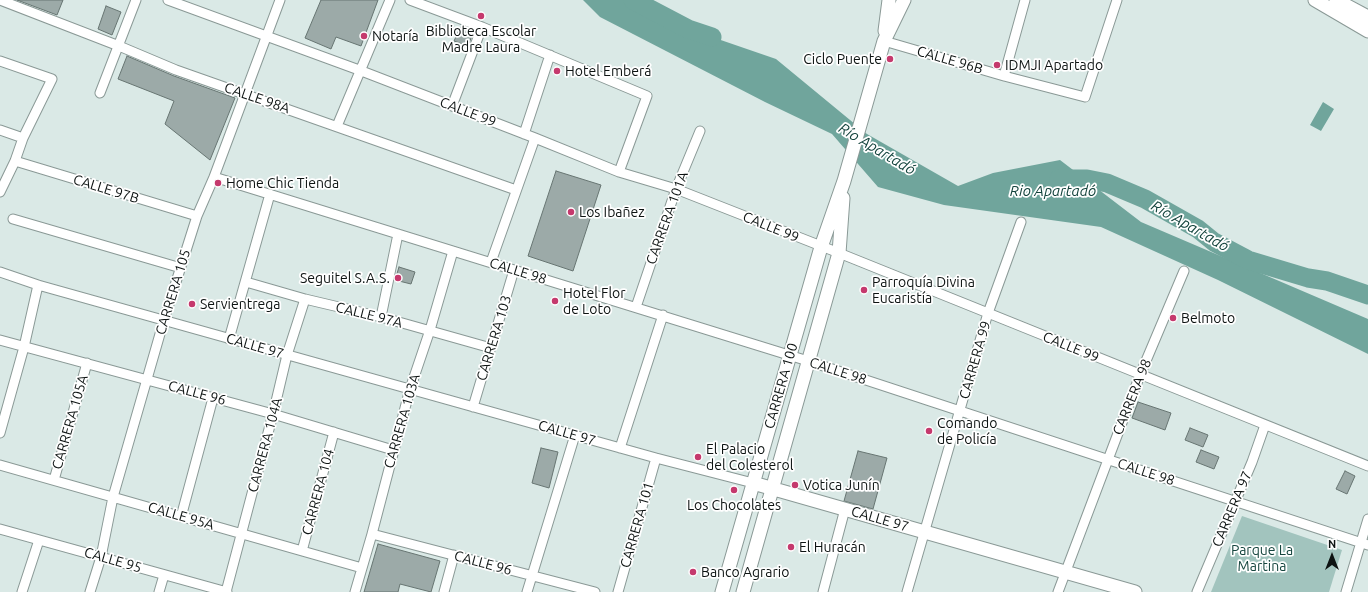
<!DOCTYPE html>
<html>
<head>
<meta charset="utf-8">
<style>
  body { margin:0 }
  #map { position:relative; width:1368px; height:592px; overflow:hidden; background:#dae9e6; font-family:Ubuntu,sans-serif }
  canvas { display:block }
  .north { position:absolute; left:1312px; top:536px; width:40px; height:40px; -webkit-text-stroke:3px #fff; paint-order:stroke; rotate:0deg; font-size:11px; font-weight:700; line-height:16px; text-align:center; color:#0d1312 }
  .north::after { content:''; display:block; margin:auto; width:14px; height:18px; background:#0d1312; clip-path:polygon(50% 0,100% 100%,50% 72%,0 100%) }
</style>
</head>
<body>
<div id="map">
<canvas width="1368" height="592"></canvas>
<div class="north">N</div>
</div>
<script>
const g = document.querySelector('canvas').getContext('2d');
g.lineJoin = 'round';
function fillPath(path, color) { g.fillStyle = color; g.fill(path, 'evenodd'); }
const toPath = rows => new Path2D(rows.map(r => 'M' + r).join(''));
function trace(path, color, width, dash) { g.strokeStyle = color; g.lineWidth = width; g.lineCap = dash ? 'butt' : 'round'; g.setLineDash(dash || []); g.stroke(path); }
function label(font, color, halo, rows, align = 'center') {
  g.font = font + ' Ubuntu,sans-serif'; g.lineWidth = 3.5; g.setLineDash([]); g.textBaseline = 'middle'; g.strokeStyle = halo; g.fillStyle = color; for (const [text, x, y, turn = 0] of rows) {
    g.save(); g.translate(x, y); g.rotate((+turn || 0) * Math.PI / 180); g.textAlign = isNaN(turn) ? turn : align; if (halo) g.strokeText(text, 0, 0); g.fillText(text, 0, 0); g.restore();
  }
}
fillPath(toPath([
  [1242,516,1342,550,1329,592,1211,592]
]), '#a2c4be');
fillPath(toPath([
  [583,0,631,0,648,15,776,59,867,134,958,186,993,173,1060,160,1141,222,1368,319,1368,354,1218,280,1101,227,944,205,878,187,832,134,765,102,600,17],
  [1323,102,1334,109,1321,131,1310,125]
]), '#70a59c');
trace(toPath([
  [633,0,688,29,712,37],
  [1059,179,1087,179,1107,183,1145,199,1198,229,1214,242,1248,260,1308,278,1327,281,1368,295]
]), '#70a59c', 19);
const building = toPath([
  [17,0,63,0,57,15,17,0],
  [321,0,378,0,361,46,336,37,331,49,305,38,321,0],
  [106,6,121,12,112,35,98,29,106,6],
  [460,28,473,33,468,46,454,41,460,28],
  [127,56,174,76,235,98,210,160,165,124,174,101,118,79,127,56],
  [556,171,601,185,573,271,528,256,556,171],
  [399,267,415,272,411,284,395,280,399,267],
  [1138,402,1171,413,1165,430,1132,418,1138,402],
  [1190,428,1208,435,1203,447,1185,440,1190,428],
  [541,448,558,452,549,488,532,483,541,448],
  [1201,450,1219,457,1214,469,1196,462,1201,450],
  [858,451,887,458,873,509,844,501,858,451],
  [1345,471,1355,476,1347,494,1336,489,1345,471],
  [378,544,440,561,431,592,400,584,398,592,364,592,378,544]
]);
fillPath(building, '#9caaa8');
trace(building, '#677572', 1);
const street = toPath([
  [0,0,119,46,176,70,516,190],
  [168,0,359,70,535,138,619,172,676,189,839,253,1368,466],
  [410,0,482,27,647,96,619,172],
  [884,41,1004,76,1085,97,1117,0],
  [0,61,52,79,23,138,15,161,0,192],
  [1004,76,1025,0],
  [100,93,136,0],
  [452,106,482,27],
  [337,126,390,0],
  [0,130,23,138],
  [524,134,550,55],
  [15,161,197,216],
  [214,177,808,361,1368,545],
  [13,219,181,268],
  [491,262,535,138],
  [0,272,38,285,656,458,753,483],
  [246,282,305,299,381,317,491,348],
  [636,307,676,189,700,131],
  [381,317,398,234],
  [229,339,270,194],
  [0,340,273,414,393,450],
  [473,407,514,270],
  [0,433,24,347,38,285],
  [620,448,663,315],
  [0,465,362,568],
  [54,480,87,363],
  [181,517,213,398],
  [0,529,227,592],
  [372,534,595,592],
  [302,551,334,432],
  [22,592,39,540],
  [90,592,101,557,113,497,164,320,197,216,214,177,280,0],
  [159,592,164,575],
  [226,592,273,414,287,355,305,299],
  [355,592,372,534,410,389,430,330,453,251],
  [444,592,454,555],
  [527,592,575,435],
  [618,592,656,458],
  [823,592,845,509],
  [907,592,988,313,1021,222],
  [1058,592,1140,375,1184,271],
  [1197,592,1252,462,1265,425],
  [1346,592,1368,519]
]);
const secondary = toPath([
  [1315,0,1368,31],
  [1336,0,1368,17],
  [885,31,889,0],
  [753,483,1135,592],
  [722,592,821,247,844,181,884,41,904,0],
  [743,592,839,253,843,198]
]);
trace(street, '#8a9996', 11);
trace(secondary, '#8a9996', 15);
trace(street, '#fff', 9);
trace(secondary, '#fff', 13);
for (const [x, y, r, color] of [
  [481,16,4,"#c5396d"],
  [364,36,4,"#c5396d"],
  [890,59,4,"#c5396d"],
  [997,65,4,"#c5396d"],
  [557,71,4,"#c5396d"],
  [218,183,4,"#c5396d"],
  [571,212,4,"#c5396d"],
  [398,278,4,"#c5396d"],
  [864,290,4,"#c5396d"],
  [555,301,4,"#c5396d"],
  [192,304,4,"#c5396d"],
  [1173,318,4,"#c5396d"],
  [929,431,4,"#c5396d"],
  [698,457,4,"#c5396d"],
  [795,485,4,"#c5396d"],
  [734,490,4,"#c5396d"],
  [791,547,4,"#c5396d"],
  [693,572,4,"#c5396d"]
]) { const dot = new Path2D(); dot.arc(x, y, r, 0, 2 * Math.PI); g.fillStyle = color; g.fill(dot); trace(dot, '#fff', 1.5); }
label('14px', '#0d1312', '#fff', [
  ["Biblioteca Escolar",481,31,"center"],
  ["Madre Laura",481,47,"center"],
  ["Notaría",372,36],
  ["Ciclo Puente",882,59,"right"],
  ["IDMJI Apartado",1005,65],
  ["Hotel Emberá",565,71],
  ["Home Chic Tienda",226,183],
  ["Los Ibañez",579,212],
  ["Seguitel S.A.S.",390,278,"right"],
  ["Parroquía Divina",872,282],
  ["Eucaristía",872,298],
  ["Hotel Flor",563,293],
  ["de Loto",563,309],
  ["Servientrega",200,304],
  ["Belmoto",1181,318],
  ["Comando",937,423],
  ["de Policía",937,439],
  ["El Palacio",706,449],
  ["del Colesterol",706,465],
  ["Votica Junín",803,485],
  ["Los Chocolates",734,505,"center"],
  ["El Huracán",799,547],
  ["Banco Agrario",701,572]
], 'left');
label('14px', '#0d1312', '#fff', [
  ["CALLE 96B",950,60,16],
  ["CALLE 98A",257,98,19],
  ["CALLE 99",468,112,21],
  ["CALLE 97B",106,189,17],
  ["CARRERA 101A",667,218,-70],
  ["CALLE 99",771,227,22],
  ["CALLE 98",518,271,17],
  ["CARRERA 105",173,292,-73],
  ["CALLE 97A",369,315,14],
  ["CARRERA 103",494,338,-73],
  ["CALLE 97",255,346,16],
  ["CALLE 99",1071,347,22],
  ["CARRERA 99",975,360,-74],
  ["CALLE 98",838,371,18],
  ["CARRERA 100",781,386,-74],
  ["CALLE 96",197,393,15],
  ["CARRERA 98",1132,397,-68],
  ["CARRERA 103A",402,421,-74],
  ["CARRERA 105A",70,422,-74],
  ["CALLE 97",567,433,16],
  ["CARRERA 104A",265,445,-75],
  ["CALLE 98",1146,472,18],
  ["CARRERA 104",318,492,-75],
  ["CARRERA 97",1232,509,-67],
  ["CALLE 95A",181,516,16],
  ["CALLE 97",880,519,16],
  ["CARRERA 101",637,525,-74],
  ["CALLE 95",113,560,16],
  ["CALLE 96",483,563,15]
]);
label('14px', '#15453e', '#fff', [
  ["Parque La",1262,550],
  ["Martina",1262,566]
]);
label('italic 15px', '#13433c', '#fff', [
  ["Río Apartadó",877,149,31],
  ["Rio Apartadó",1053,191],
  ["Río Apartadó",1190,226,30]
]);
</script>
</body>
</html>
